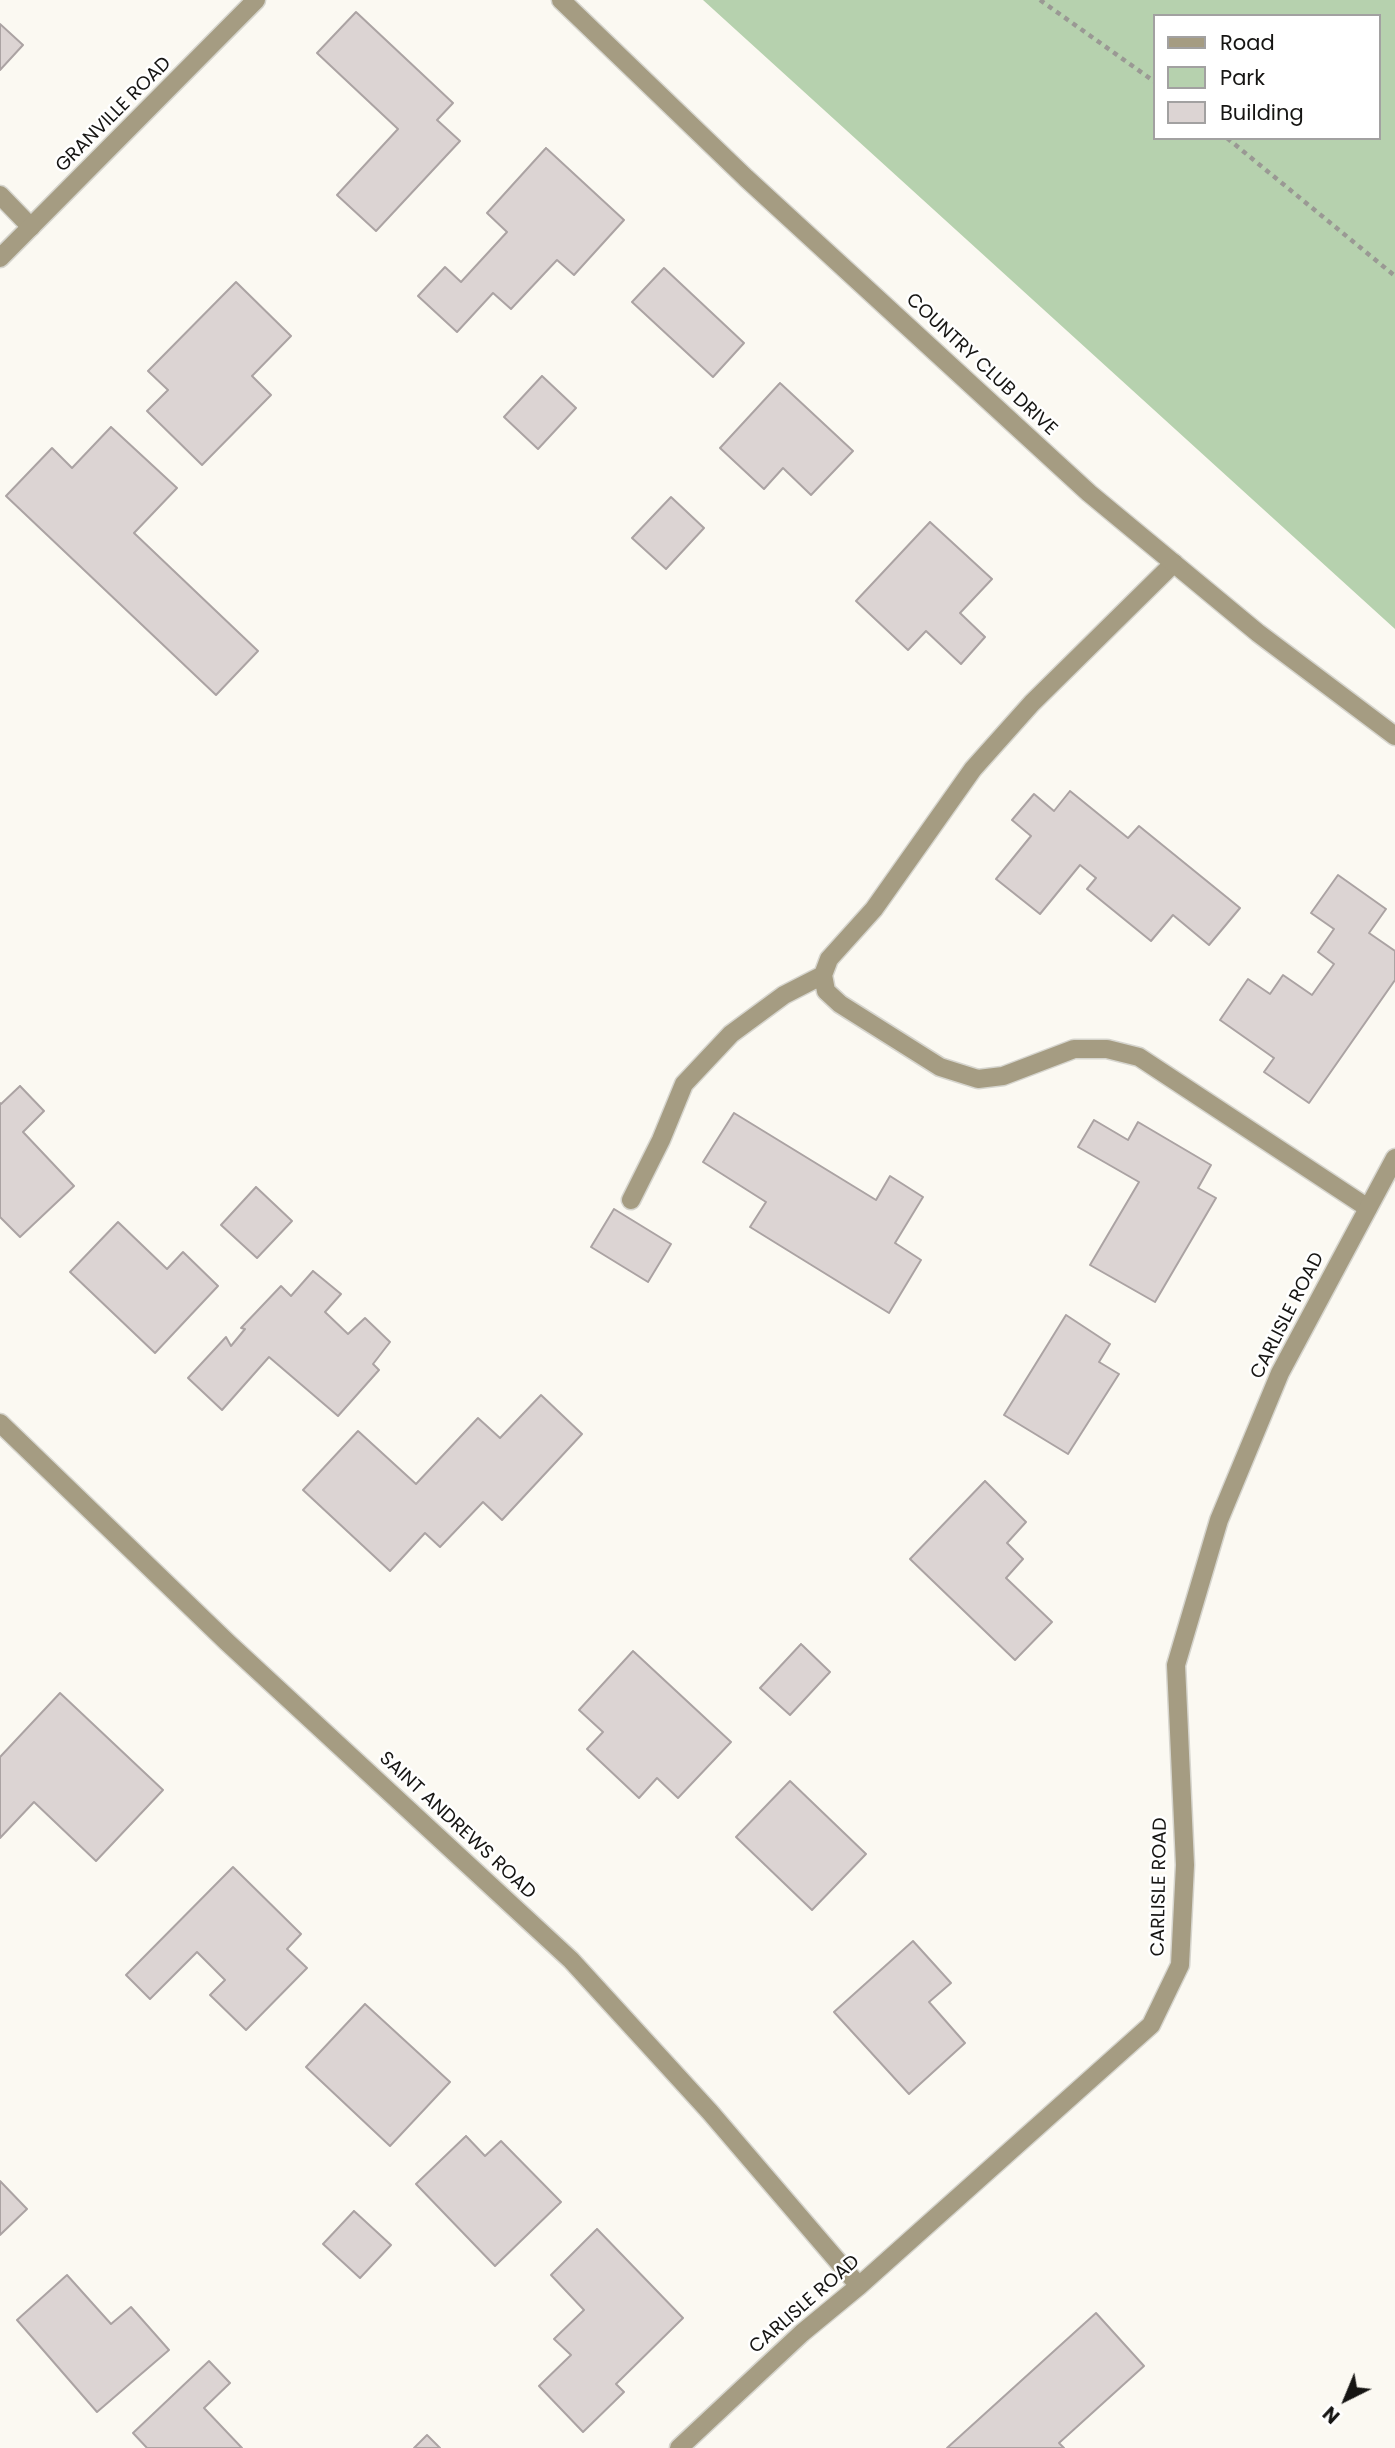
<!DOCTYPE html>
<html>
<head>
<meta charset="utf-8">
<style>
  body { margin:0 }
  #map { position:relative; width:1395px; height:2448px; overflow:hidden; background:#fbf9f2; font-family:Poppins,sans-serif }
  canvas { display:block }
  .legend { position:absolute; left:1153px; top:14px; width:228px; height:126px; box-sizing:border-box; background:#fff; border:2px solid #a2a1a1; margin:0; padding:9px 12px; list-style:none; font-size:21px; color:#161513 }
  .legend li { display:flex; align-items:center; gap:14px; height:35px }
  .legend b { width:35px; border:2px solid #a2a1a1 }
  .north { position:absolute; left:1311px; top:2364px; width:70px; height:70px; -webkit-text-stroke:5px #fff; paint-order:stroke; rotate:223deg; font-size:19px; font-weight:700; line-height:28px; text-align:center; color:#161513 }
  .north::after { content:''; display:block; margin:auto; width:24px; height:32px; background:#161513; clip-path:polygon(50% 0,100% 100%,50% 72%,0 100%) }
</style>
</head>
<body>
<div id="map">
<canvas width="1395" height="2448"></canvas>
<ul class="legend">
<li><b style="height:9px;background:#a59c82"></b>Road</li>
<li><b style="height:19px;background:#b6d1ae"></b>Park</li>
<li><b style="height:19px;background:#dcd4d3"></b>Building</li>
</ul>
<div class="north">N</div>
</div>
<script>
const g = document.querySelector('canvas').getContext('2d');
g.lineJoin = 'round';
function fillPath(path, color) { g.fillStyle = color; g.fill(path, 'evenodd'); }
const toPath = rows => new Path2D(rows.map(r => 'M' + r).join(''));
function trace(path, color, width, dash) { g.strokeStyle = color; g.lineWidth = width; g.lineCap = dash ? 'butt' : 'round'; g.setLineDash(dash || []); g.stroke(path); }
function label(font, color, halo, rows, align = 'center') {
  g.font = font + ' Poppins,sans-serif'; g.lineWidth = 5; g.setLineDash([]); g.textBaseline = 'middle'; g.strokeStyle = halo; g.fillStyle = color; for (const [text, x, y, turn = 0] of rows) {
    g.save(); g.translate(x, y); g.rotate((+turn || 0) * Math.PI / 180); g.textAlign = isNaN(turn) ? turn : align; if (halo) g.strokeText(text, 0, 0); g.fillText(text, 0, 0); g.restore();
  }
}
fillPath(toPath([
  [703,0,1395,0,1395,629],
  [1155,16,1379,16,1379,138,1155,138]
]), '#b6d1ae');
const building = toPath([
  [356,12,453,103,437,120,460,141,376,231,337,195,398,129,317,53,356,12],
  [0,24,23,45,0,70,0,24],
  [546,148,624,220,574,275,557,260,511,309,493,293,457,332,418,296,445,267,461,282,507,232,487,213,546,148],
  [664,268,744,343,713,377,632,302,664,268],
  [236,282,291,336,252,376,271,395,202,465,147,411,168,390,148,371,236,282],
  [542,376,576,408,538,449,504,417,542,376],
  [780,383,853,451,811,495,783,468,764,489,720,448,780,383],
  [111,427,177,488,134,533,258,651,216,695,6,496,52,448,72,468,111,427],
  [671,497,704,528,666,569,632,538,671,497],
  [930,522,992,579,960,613,985,637,961,664,926,631,908,650,856,601,930,522],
  [1070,791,1128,838,1139,826,1240,908,1209,945,1173,915,1151,941,1087,889,1096,878,1080,865,1040,914,996,879,1031,836,1012,820,1034,794,1054,811,1070,791],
  [1338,875,1386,909,1369,933,1395,951,1395,980,1309,1103,1264,1072,1274,1058,1220,1020,1248,979,1270,994,1283,975,1312,995,1334,964,1318,952,1334,929,1311,913,1338,875],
  [20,1086,44,1111,23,1132,74,1186,20,1237,0,1217,0,1103,1,1104,20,1086],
  [734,1113,876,1200,890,1176,923,1197,895,1243,921,1260,889,1313,750,1227,766,1202,703,1162,734,1113],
  [1094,1120,1128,1140,1138,1122,1211,1165,1198,1188,1216,1198,1155,1302,1090,1265,1139,1182,1078,1147,1094,1120],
  [256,1187,292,1221,257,1258,221,1225,256,1187],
  [614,1209,671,1244,648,1282,591,1247,614,1209],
  [118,1222,167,1269,183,1252,218,1286,155,1353,70,1272,118,1222],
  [313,1271,341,1294,325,1312,348,1334,365,1318,390,1342,373,1364,379,1370,338,1416,269,1357,222,1410,188,1378,226,1337,231,1346,245,1329,241,1328,281,1286,291,1296,313,1271],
  [1066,1315,1110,1344,1099,1362,1119,1374,1068,1454,1004,1415,1066,1315],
  [541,1395,582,1434,502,1520,483,1502,440,1547,425,1533,390,1571,303,1490,358,1431,416,1484,478,1418,500,1438,541,1395],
  [985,1481,1026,1522,1007,1543,1023,1559,1006,1578,1052,1622,1015,1660,910,1559,985,1481],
  [801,1644,830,1672,790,1715,760,1688,801,1644],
  [633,1651,731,1742,678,1798,657,1778,639,1798,587,1749,603,1732,579,1710,633,1651],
  [60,1693,163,1790,96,1861,34,1802,0,1838,0,1757,60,1693],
  [790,1781,866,1854,812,1910,736,1837,790,1781],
  [233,1867,301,1934,287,1949,307,1968,246,2030,210,1995,225,1980,197,1952,150,1999,126,1975,233,1867],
  [913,1941,951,1983,929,2002,965,2043,909,2094,834,2012,913,1941],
  [365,2004,450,2082,390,2146,306,2067,365,2004],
  [466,2136,485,2156,501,2141,561,2202,495,2266,416,2184,466,2136],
  [0,2181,27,2209,0,2235,0,2181],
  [354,2211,391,2245,360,2278,323,2244,354,2211],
  [597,2229,683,2318,616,2384,624,2392,583,2432,539,2386,571,2355,554,2339,584,2310,551,2275,597,2229],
  [67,2275,111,2324,131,2307,169,2350,97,2412,17,2320,67,2275],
  [1096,2313,1144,2366,1059,2443,1064,2448,947,2448,1096,2313],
  [209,2361,230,2383,204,2408,242,2448,147,2448,133,2433,209,2361],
  [427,2435,440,2448,414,2448,427,2435]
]);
fillPath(building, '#dcd4d3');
trace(building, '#aba3a3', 2);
const service = toPath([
  [0,195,31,227],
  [1174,563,1032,703,973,769,874,909,829,959,823,975,826,991,840,1004,940,1067,978,1079,1003,1076,1074,1049,1107,1049,1139,1057,1368,1208],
  [631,1200,661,1140,684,1084,731,1034,784,995,823,975]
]);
const minor = toPath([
  [561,0,746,178,1089,493,1258,633,1395,736],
  [0,258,256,0],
  [0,1423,227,1642,571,1960,710,2112,859,2286],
  [679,2448,802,2333,859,2286,1151,2025,1180,1965,1185,1865,1176,1665,1219,1520,1280,1373,1395,1158]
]);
trace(service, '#d6d5ce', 21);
trace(minor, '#d6d5ce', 21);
trace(toPath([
  [1040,0,1155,82],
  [1227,138,1395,276]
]), '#9a9994', 4.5, [5, 5]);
trace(service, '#a59c82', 18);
trace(minor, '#a59c82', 18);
label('19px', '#161513', '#fff', [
  ["GRANVILLE ROAD",114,115,-45],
  ["COUNTRY CLUB DRIVE",981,365,43],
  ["CARLISLE ROAD",1288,1316,-63],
  ["SAINT ANDREWS ROAD",457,1826,43],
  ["CARLISLE ROAD",1160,1887,-89],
  ["CARLISLE ROAD",805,2305,-41]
]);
</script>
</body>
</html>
